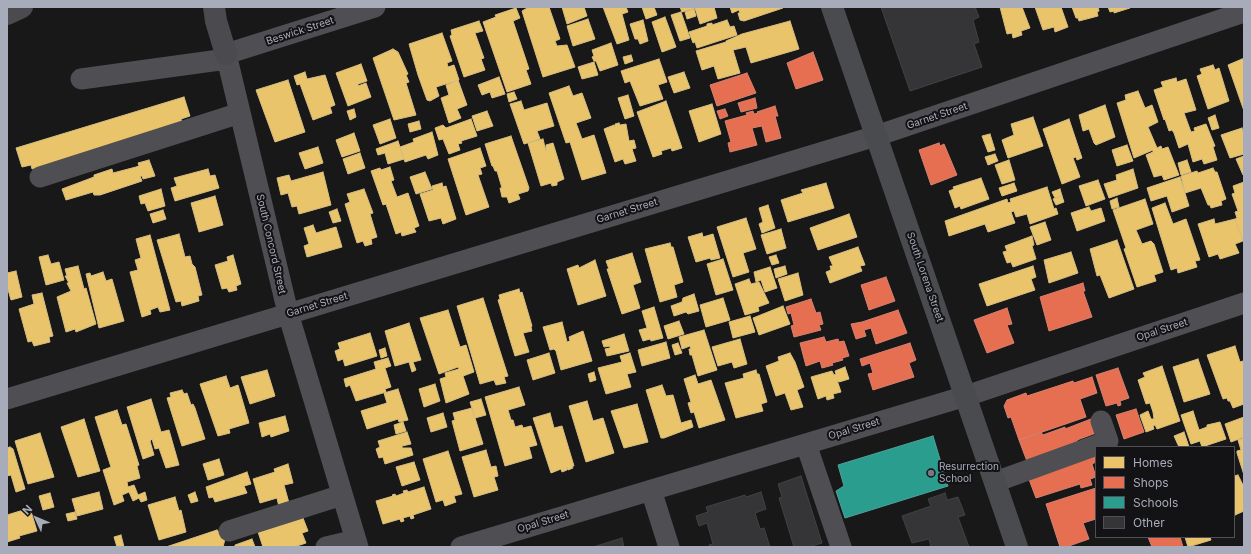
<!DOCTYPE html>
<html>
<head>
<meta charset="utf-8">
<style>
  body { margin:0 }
  #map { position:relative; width:1251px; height:554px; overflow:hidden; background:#181819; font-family:Inter,sans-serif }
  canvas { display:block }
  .frame { position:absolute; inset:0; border:8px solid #a8acba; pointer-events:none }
  .legend { position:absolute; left:1095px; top:446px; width:140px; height:92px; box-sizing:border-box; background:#131215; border:1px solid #4f5057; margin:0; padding:5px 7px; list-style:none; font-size:12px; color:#a8acba }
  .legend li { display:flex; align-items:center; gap:8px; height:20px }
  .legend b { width:20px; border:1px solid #4f5057 }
  .north { position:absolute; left:16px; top:498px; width:40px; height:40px; -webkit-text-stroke:3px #131215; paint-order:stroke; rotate:314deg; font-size:11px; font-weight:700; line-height:16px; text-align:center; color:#a8acba }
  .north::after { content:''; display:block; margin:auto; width:14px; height:18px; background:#a8acba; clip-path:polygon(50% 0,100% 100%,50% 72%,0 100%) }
</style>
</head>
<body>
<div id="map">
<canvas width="1251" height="554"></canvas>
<div class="frame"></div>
<ul class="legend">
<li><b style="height:11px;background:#e9c46a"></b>Homes</li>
<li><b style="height:11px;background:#e76f51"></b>Shops</li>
<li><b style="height:11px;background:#2a9d8f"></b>Schools</li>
<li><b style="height:11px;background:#353537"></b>Other</li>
</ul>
<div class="north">N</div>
</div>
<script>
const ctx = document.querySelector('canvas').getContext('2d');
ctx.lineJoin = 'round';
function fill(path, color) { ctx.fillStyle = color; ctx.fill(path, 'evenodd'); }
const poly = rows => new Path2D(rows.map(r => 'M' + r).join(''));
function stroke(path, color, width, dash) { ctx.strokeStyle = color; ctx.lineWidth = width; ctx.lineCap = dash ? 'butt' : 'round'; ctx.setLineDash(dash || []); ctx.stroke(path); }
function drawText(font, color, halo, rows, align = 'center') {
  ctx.font = font + ' Inter,sans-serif'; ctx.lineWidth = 4; ctx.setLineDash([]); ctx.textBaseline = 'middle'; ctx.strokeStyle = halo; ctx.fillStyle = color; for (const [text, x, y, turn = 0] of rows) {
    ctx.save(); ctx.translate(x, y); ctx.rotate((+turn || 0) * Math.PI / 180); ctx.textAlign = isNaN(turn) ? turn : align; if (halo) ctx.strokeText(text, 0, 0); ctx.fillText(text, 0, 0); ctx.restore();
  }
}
const homes = poly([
  [529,7,549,7,560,39,555,41,557,46,567,45,575,67,543,77,522,11,529,7],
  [562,7,584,7,587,16,567,24,562,7],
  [603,7,626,7,628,12,622,14,629,40,617,44,603,7],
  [642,7,654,7,657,15,646,19,642,7],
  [680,7,699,7,682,12,680,7],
  [699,7,714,7,717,18,700,24,695,8,699,7],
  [730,7,782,7,783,8,744,21,740,20,738,13,740,13,739,10,732,13,730,7],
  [1000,7,1022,7,1030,28,1021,31,1022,35,1013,38,1012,33,1007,34,1000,7],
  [1035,7,1061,7,1068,27,1055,32,1054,27,1043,30,1035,7],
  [1072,7,1098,7,1099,11,1097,12,1098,16,1079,21,1078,18,1076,18,1072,7],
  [1108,7,1130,7,1130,8,1114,13,1114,11,1110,12,1108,7],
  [516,8,520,18,513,21,529,69,526,70,531,84,507,92,483,22,496,17,495,15,516,8],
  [694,9,696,16,687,19,685,12,694,9],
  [681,12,690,38,680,41,671,15,681,12],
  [665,17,676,47,662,52,652,22,665,17],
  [588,19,595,39,573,46,567,26,588,19],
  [643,20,648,41,640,44,638,39,635,39,630,24,643,20],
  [727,20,730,27,734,26,737,35,697,48,695,42,693,43,689,32,707,26,707,24,712,23,712,25,727,20],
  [479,21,483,31,475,33,484,58,481,59,485,70,464,77,450,36,452,35,451,30,479,21],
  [790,21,799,49,751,63,746,47,733,50,740,73,718,79,714,66,702,70,696,51,726,42,726,41,742,34,790,21],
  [442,33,452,61,447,63,448,67,454,65,459,80,436,87,439,96,430,101,427,100,418,75,409,44,442,33],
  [611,43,618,65,600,71,596,61,594,61,592,57,594,56,592,50,611,43],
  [393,49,398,52,408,74,406,75,409,82,406,83,416,115,394,120,373,58,393,49],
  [631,55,633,61,625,64,623,57,631,55],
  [659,59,667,82,658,85,663,99,640,106,630,81,625,83,621,71,659,59],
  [1242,59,1244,59,1244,111,1228,65,1242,59],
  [594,62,598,75,582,79,578,67,594,62],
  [361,64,367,81,358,84,358,86,366,83,371,97,348,106,336,73,361,64],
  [1213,65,1215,70,1219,68,1229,101,1208,109,1197,76,1202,74,1200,69,1213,65],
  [305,72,307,79,325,75,335,105,330,107,332,113,313,120,300,84,297,85,294,76,305,72],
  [684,72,690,88,674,93,668,77,684,72],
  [499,77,505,94,492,98,490,92,482,95,478,85,499,77],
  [1176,78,1177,82,1186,79,1196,110,1184,113,1191,132,1195,131,1194,128,1206,124,1215,146,1213,147,1217,160,1204,164,1202,159,1193,162,1188,144,1179,148,1174,133,1172,130,1169,131,1165,119,1164,120,1154,90,1163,87,1161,82,1176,78],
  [288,80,305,132,275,142,256,90,288,80],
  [458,80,467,105,457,109,461,118,449,123,441,98,449,95,446,85,458,80],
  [569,86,573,96,582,93,591,118,576,123,582,139,594,135,606,173,582,180,570,142,566,143,549,93,569,86],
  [1138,91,1145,108,1152,105,1158,122,1148,127,1157,148,1161,146,1162,149,1168,147,1179,175,1164,180,1162,175,1154,177,1146,155,1153,152,1153,150,1134,158,1117,103,1126,100,1125,95,1138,91],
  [514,92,517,99,509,102,507,94,514,92],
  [628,95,634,116,625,119,618,98,628,95],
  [184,97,190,116,181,119,183,126,32,169,31,165,22,167,16,148,184,97],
  [521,101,524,110,547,103,554,126,537,131,540,139,524,144,510,104,521,101],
  [666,101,682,148,672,151,671,148,661,151,662,154,653,157,637,112,666,101],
  [712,104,721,134,699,142,689,111,712,104],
  [1105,105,1115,137,1096,145,1094,143,1089,129,1083,131,1079,115,1105,105],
  [354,109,356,117,350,120,347,111,354,109],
  [487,111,493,126,477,131,472,116,487,111],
  [1215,115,1219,128,1212,130,1208,118,1215,115],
  [1033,117,1043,146,1008,158,1002,140,1014,135,1011,124,1033,117],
  [390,119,396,138,380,144,373,125,390,119],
  [471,119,477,136,461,141,462,143,458,144,460,150,449,154,443,139,439,140,435,128,443,125,446,128,471,119],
  [1069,119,1082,158,1077,160,1076,157,1073,158,1080,177,1062,184,1043,129,1069,119],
  [419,121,421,129,410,132,408,124,419,121],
  [619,123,620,125,626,124,629,141,634,140,636,148,632,149,636,161,625,164,623,159,615,162,604,129,614,125,615,127,615,124,619,123],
  [1242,128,1244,135,1244,154,1230,158,1221,135,1242,128],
  [432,132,438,155,428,159,426,155,405,162,400,147,414,142,413,139,432,132],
  [354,133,360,151,342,157,336,140,354,133],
  [990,134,995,150,988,152,982,136,990,134],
  [511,136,529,188,528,191,518,194,520,199,509,203,507,197,502,197,500,188,502,188,497,171,495,171,493,166,492,166,485,144,511,136],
  [543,139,546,151,546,145,553,143,564,179,557,182,557,185,552,186,551,183,541,186,528,143,543,139],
  [398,141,404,159,388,164,385,153,378,155,376,149,398,141],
  [1127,145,1133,161,1117,166,1112,150,1127,145],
  [318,147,323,163,305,169,299,153,318,147],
  [480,148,486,166,480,168,482,174,478,175,489,207,466,215,448,159,480,148],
  [360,153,365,168,348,174,343,159,360,153],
  [995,154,998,161,988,165,985,157,995,154],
  [1244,156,1244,175,1243,175,1236,159,1244,156],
  [149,160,155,176,143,179,142,176,140,176,142,181,100,195,94,195,93,192,66,200,62,189,94,177,94,175,112,169,113,173,136,167,139,166,138,163,149,160],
  [1009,160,1015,180,1002,184,995,165,1009,160],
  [1187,160,1191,172,1181,175,1178,163,1187,160],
  [390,167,394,180,391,181,397,197,408,193,419,226,414,228,416,232,402,236,401,232,396,234,386,204,383,205,371,171,380,168,381,170,390,167],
  [1213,168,1215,172,1217,172,1226,199,1221,201,1222,205,1211,208,1210,205,1208,205,1201,188,1185,193,1181,176,1197,171,1198,173,1213,168],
  [208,169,210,176,215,175,219,188,175,201,171,188,177,186,174,178,208,169],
  [1133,169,1138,188,1109,198,1104,184,1117,180,1116,175,1133,169],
  [323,172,331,205,299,214,297,206,292,207,288,193,281,195,277,178,289,175,291,181,323,172],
  [425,172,432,189,416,194,410,177,425,172],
  [1180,177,1189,206,1172,212,1167,196,1151,201,1147,188,1180,177],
  [981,178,989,199,961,209,960,206,955,208,949,191,954,189,953,187,981,178],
  [1098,180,1105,199,1086,206,1079,186,1098,180],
  [1244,182,1244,240,1243,241,1235,219,1237,218,1235,212,1238,211,1232,194,1235,193,1233,186,1244,182],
  [442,183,443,187,446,186,456,219,443,224,441,218,429,221,420,194,433,190,432,186,442,183],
  [826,183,834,208,788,222,781,200,803,193,801,190,826,183],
  [1014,183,1017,191,1002,196,999,188,1014,183],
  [1047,187,1054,209,1056,208,1058,214,1030,224,1027,214,1016,217,1014,211,1011,212,1015,223,988,232,985,224,949,236,945,221,1007,199,1008,203,1011,202,1010,199,1047,187],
  [161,189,165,206,148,211,145,203,141,204,139,196,161,189],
  [364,189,373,213,370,214,377,237,371,239,372,244,365,246,363,241,357,243,345,204,350,202,347,194,364,189],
  [1060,189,1062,196,1055,198,1052,192,1060,189],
  [215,196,223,225,199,232,191,203,215,196],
  [1062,196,1064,202,1056,205,1053,199,1062,196],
  [1117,198,1119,207,1112,209,1110,201,1117,198],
  [1145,199,1153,224,1136,230,1142,244,1151,241,1154,244,1163,272,1154,275,1156,281,1137,287,1124,249,1126,248,1113,210,1145,199],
  [1165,203,1173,224,1186,219,1200,260,1195,261,1197,267,1178,273,1177,268,1171,270,1152,208,1165,203],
  [768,205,775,228,762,233,759,224,763,222,759,208,768,205],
  [1089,207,1091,211,1101,208,1105,221,1077,231,1071,213,1089,207],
  [337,209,341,221,333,223,329,212,337,209],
  [163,210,166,219,153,223,150,214,163,210],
  [849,214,857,237,818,250,810,228,849,214],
  [746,218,756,249,743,253,749,272,733,277,717,227,746,218],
  [1214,219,1215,224,1235,219,1243,241,1235,244,1239,253,1220,259,1218,254,1209,257,1198,224,1214,219],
  [1045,222,1051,240,1037,245,1030,227,1045,222],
  [313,225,316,233,336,227,342,247,307,257,304,246,309,244,304,228,313,225],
  [781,229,786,248,767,254,761,235,781,229],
  [702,233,703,237,713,234,720,258,711,260,710,258,696,262,688,237,702,233],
  [179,234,185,257,190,256,192,264,195,267,202,295,198,296,199,301,182,306,181,301,176,302,157,240,179,234],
  [150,235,170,310,160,312,158,307,150,310,151,314,142,317,130,272,138,270,135,260,141,258,136,239,150,235],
  [1032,236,1034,245,1032,246,1036,259,1013,267,1011,262,1007,263,1003,252,1007,251,1005,246,1032,236],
  [1117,240,1134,289,1109,298,1100,275,1097,276,1090,249,1117,240],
  [670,243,671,247,673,247,683,282,674,285,677,297,660,302,645,249,670,243],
  [858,247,865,265,860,266,862,271,830,283,826,272,831,270,830,266,833,266,829,257,858,247],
  [1071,252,1078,273,1049,283,1044,260,1071,252],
  [632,253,641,282,633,285,640,308,622,314,607,269,609,269,606,261,632,253],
  [48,255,51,264,59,262,64,280,46,285,39,257,48,255],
  [233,255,241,284,236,286,237,290,229,292,227,288,222,289,215,265,228,261,227,257,233,255],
  [776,255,779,263,772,265,769,257,776,255],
  [723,259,733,290,716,295,707,264,723,259],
  [595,260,606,296,578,305,567,269,578,265,579,268,595,260],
  [78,266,84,289,86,288,96,324,76,332,75,329,66,332,57,297,71,291,67,283,69,283,65,276,67,276,65,269,78,266],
  [785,266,787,274,776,278,774,269,785,266],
  [1033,266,1036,277,1031,279,1035,290,987,306,979,284,1033,266],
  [770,267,777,288,765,292,761,280,756,282,754,272,770,267],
  [16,271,22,297,11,300,7,286,7,273,16,271],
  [103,272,106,281,112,279,124,321,99,328,86,274,90,273,91,276,103,272],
  [798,273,803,295,785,301,778,279,798,273],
  [749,279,751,284,759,282,769,303,758,307,759,311,745,315,735,284,749,279],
  [519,289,520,293,522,292,532,326,531,327,532,331,523,333,529,352,515,356,498,300,500,299,499,295,519,289],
  [42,293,53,336,49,337,50,342,34,346,32,341,28,342,19,309,34,304,32,295,42,293],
  [694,294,699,311,688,314,686,312,674,316,671,306,682,302,683,298,694,294],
  [483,298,508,376,504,377,506,383,496,385,494,380,480,384,457,306,483,298],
  [723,298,730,320,706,327,700,305,723,298],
  [783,306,790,324,759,335,753,318,783,306],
  [654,307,663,338,651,341,650,339,643,341,639,330,647,328,642,311,654,307],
  [448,310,460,347,466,345,474,372,463,376,469,394,446,403,440,379,446,377,445,373,459,369,458,367,439,374,420,318,448,310],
  [750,316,755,332,733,338,729,322,750,316],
  [679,321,684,334,668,339,664,326,679,321],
  [562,322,567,342,570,341,569,337,583,331,592,361,561,370,556,351,554,349,550,350,543,327,562,322],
  [409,323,421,360,413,362,416,370,412,372,409,362,395,366,385,331,409,323],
  [704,330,717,370,698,376,692,355,690,355,689,349,691,349,690,346,682,349,679,337,704,330],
  [370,333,377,356,345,366,343,359,338,361,335,351,340,349,338,343,370,333],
  [624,334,629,351,607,356,605,349,610,348,610,346,604,347,602,341,624,334],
  [740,339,747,364,734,368,732,362,718,366,712,347,740,339],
  [666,342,670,358,642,366,638,350,666,342],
  [678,343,682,353,675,355,672,345,678,343],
  [1235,346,1240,362,1243,361,1244,364,1244,404,1233,408,1230,401,1228,401,1227,398,1223,399,1207,355,1235,346],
  [385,348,387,356,381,358,379,350,385,348],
  [549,353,555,373,533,380,527,360,549,353],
  [630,353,636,372,627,374,631,387,606,394,598,368,622,362,620,356,630,353],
  [790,353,795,362,804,387,797,390,803,407,791,410,785,393,776,396,766,366,779,361,778,357,790,353],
  [388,358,391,366,385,368,391,387,385,389,386,392,356,401,350,385,346,387,344,379,376,369,374,362,388,358],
  [1198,359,1210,394,1184,402,1173,367,1198,359],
  [1162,366,1180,421,1157,429,1155,425,1153,426,1154,429,1146,432,1140,415,1148,411,1151,419,1154,419,1153,412,1150,403,1146,404,1138,380,1145,377,1143,373,1162,366],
  [845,367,849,379,839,382,837,380,841,392,833,394,834,398,827,400,826,396,818,399,811,377,832,371,834,375,836,374,835,371,845,367],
  [267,370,275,396,250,404,241,377,267,370],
  [756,370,757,374,759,374,767,402,761,404,763,411,736,418,725,383,744,378,743,374,756,370],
  [594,372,596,380,590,382,588,374,594,372],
  [695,375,698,384,711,380,725,420,699,428,694,412,691,413,688,403,691,402,684,379,695,375],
  [226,376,230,388,238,385,249,423,229,429,230,433,218,436,200,384,226,376],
  [435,384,440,401,424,407,419,389,435,384],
  [662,385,666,396,673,395,681,423,691,420,693,427,664,438,661,438,646,390,662,385],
  [519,387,525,405,508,410,511,420,513,420,515,427,522,425,523,428,531,426,537,445,529,447,532,458,505,466,485,397,519,387],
  [398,389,408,420,399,422,398,419,367,429,361,411,387,403,384,393,398,389],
  [182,390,184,394,187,393,191,405,193,404,195,408,205,439,182,446,167,398,171,397,170,393,182,390],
  [151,399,161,432,169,430,179,465,166,468,159,448,155,449,152,439,150,441,154,455,143,459,127,407,151,399],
  [481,399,486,415,475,418,470,402,481,399],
  [587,401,593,421,603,418,614,453,586,462,569,406,587,401],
  [637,404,648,442,624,448,611,411,637,404],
  [472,408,483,444,460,451,452,421,455,420,453,413,472,408],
  [117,410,122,425,126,424,139,465,137,466,140,478,127,482,128,487,134,485,138,495,145,492,147,500,141,502,139,498,133,501,129,492,122,495,124,501,114,505,103,470,111,467,95,417,117,410],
  [1193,411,1199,430,1207,427,1207,425,1220,422,1226,439,1202,447,1200,441,1191,444,1181,415,1193,411],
  [443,413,447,427,431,432,427,418,443,413],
  [550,413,554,428,562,426,574,466,572,466,573,468,568,470,567,467,567,470,562,472,561,469,551,473,533,418,550,413],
  [285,416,289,431,271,437,270,434,262,437,259,423,285,416],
  [1244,417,1244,437,1231,442,1225,424,1244,417],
  [84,419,100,471,78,477,61,427,84,419],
  [403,422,406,431,396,434,394,425,403,422],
  [407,432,411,444,402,446,402,448,411,448,413,455,385,464,383,457,379,458,376,449,380,447,378,441,407,432],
  [1184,432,1189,447,1179,447,1174,436,1184,432],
  [40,433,54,477,28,484,15,441,40,433],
  [1244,438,1244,475,1237,453,1237,451,1241,450,1238,440,1244,438],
  [10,447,13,449,25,489,16,492,11,475,7,476,7,448,10,447],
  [486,450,491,467,496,466,498,476,494,477,498,490,474,497,462,457,486,450],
  [448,451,462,494,454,496,456,502,445,506,443,500,436,502,423,459,448,451],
  [219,459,224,475,208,480,203,464,219,459],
  [414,462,420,480,402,486,396,467,414,462],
  [288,464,293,483,284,485,289,503,279,507,277,498,260,503,253,479,275,472,274,469,288,464],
  [247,472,251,484,244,486,247,493,215,502,213,497,209,498,206,487,247,472],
  [1238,475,1244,487,1244,511,1235,515,1234,517,1234,476,1238,475],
  [424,487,431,509,413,515,414,518,411,519,410,516,403,518,404,521,401,522,400,519,383,524,376,501,393,496,392,495,395,494,396,496,404,493,403,491,407,490,408,492,424,487],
  [99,492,103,509,77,516,72,499,99,492],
  [195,492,198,501,191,503,188,495,195,492],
  [50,493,54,507,43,510,39,496,50,493],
  [175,497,179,511,181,510,186,532,159,540,148,505,175,497],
  [30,508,37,531,19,536,20,538,7,542,7,515,30,508],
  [75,512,77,519,68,521,66,514,75,512],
  [303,518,308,531,302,533,306,543,294,547,263,547,258,532,303,518],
  [217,530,225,539,223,547,166,547,217,530],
  [121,535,124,547,117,547,114,537,121,535],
  [1185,537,1210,537,1211,540,1188,547,1185,537],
  [252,539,255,547,235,547,235,545,252,539]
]);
fill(homes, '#e9c46a');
stroke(homes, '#d6bd82', 1);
const shops = poly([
  [813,52,823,80,796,89,787,63,813,52],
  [747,73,756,93,717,106,710,85,747,73],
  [755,98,757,108,741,112,738,103,755,98],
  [775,106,778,116,775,116,781,138,766,142,762,126,752,128,757,145,730,152,728,143,731,142,725,121,747,115,746,113,753,111,754,114,758,113,757,112,775,106],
  [725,109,728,116,720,119,717,111,725,109],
  [939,143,940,146,944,144,957,175,931,185,919,150,939,143],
  [886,277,895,301,869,310,861,285,886,277],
  [1083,283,1085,291,1083,291,1092,317,1049,331,1040,297,1083,283],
  [811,299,816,313,820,312,823,324,819,325,821,330,794,337,791,326,794,325,791,313,788,314,786,307,811,299],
  [1007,308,1012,324,1007,325,1014,343,987,353,974,320,1007,308],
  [898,310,907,333,876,344,871,328,864,330,866,336,856,339,851,324,862,322,898,310],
  [824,337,826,342,838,339,839,342,844,341,849,356,842,358,843,360,832,363,833,365,822,368,820,361,806,366,800,343,824,337],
  [910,343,916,360,909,363,914,377,873,390,868,374,873,373,870,363,862,366,860,359,910,343],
  [1118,368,1129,398,1120,401,1121,405,1118,406,1117,403,1106,406,1096,375,1118,368],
  [1092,377,1097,393,1080,399,1086,417,1019,440,1011,417,1008,418,1004,406,1007,400,1026,393,1027,396,1073,381,1074,383,1092,377],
  [1136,409,1144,432,1124,439,1116,415,1136,409],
  [1091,419,1096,433,1077,440,1078,445,1028,464,1019,440,1041,432,1043,435,1065,427,1065,429,1091,419],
  [1096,456,1096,462,1092,464,1096,477,1090,479,1092,485,1081,488,1080,484,1036,498,1027,474,1096,456],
  [1096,488,1096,519,1083,523,1089,539,1066,547,1060,547,1046,504,1096,488],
  [1148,537,1180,537,1183,547,1152,547,1148,537]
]);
fill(shops, '#e76f51');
stroke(shops, '#d48170', 1);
const schools = poly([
  [933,436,948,486,845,518,836,491,844,486,838,465,933,436]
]);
fill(schools, '#2a9d8f');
stroke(schools, '#50a29c', 1);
const building = poly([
  [881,7,975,7,979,17,973,20,979,42,974,44,982,67,910,91,881,7],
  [801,476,822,543,808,547,794,547,779,498,782,497,778,484,801,476],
  [761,492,766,509,755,513,760,529,764,528,770,547,709,547,709,545,713,544,707,523,699,526,696,516,708,512,706,507,745,495,746,497,761,492],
  [945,493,947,500,958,497,965,515,958,517,969,547,931,547,929,539,912,543,902,516,931,506,928,499,945,493],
  [622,538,624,547,593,547,622,538]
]);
fill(building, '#353537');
stroke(building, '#414245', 1);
stroke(poly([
  [81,79,227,59],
  [40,177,240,113],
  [7,399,876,136,1244,12],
  [806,444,841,547],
  [995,482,1108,441,1101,421],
  [651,490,669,547],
  [229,531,342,495],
  [326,547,356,540],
  [358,547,288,313,226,54,375,7],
  [461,547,966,396,1244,303]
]), '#4e4e53', 21);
stroke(poly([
  [832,7,1017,547]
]), '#4a4b4f', 22);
stroke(poly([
  [214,7,216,21,226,54],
  [7,14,22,7]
]), '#4b4b4f', 22);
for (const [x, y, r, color] of [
  [931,473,4,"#767882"]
]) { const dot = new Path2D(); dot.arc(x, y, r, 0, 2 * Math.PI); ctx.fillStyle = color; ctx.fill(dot); stroke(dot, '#131215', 1.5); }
drawText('10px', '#a8acba', '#131215', [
  ["Beswick Street",300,31,-18],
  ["Garnet Street",937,116,-19],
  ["Garnet Street",627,211,-17],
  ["South Concord Street",271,244,77],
  ["South Lorena Street",925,277,71],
  ["Garnet Street",317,305,-17],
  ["Opal Street",1162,330,-18],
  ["Opal Street",854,429,-17],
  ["Opal Street",543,522,-17]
]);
drawText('10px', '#a8acba', '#131215', [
  ["Resurrection",939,467],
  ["School",939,479]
], 'left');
</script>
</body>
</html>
